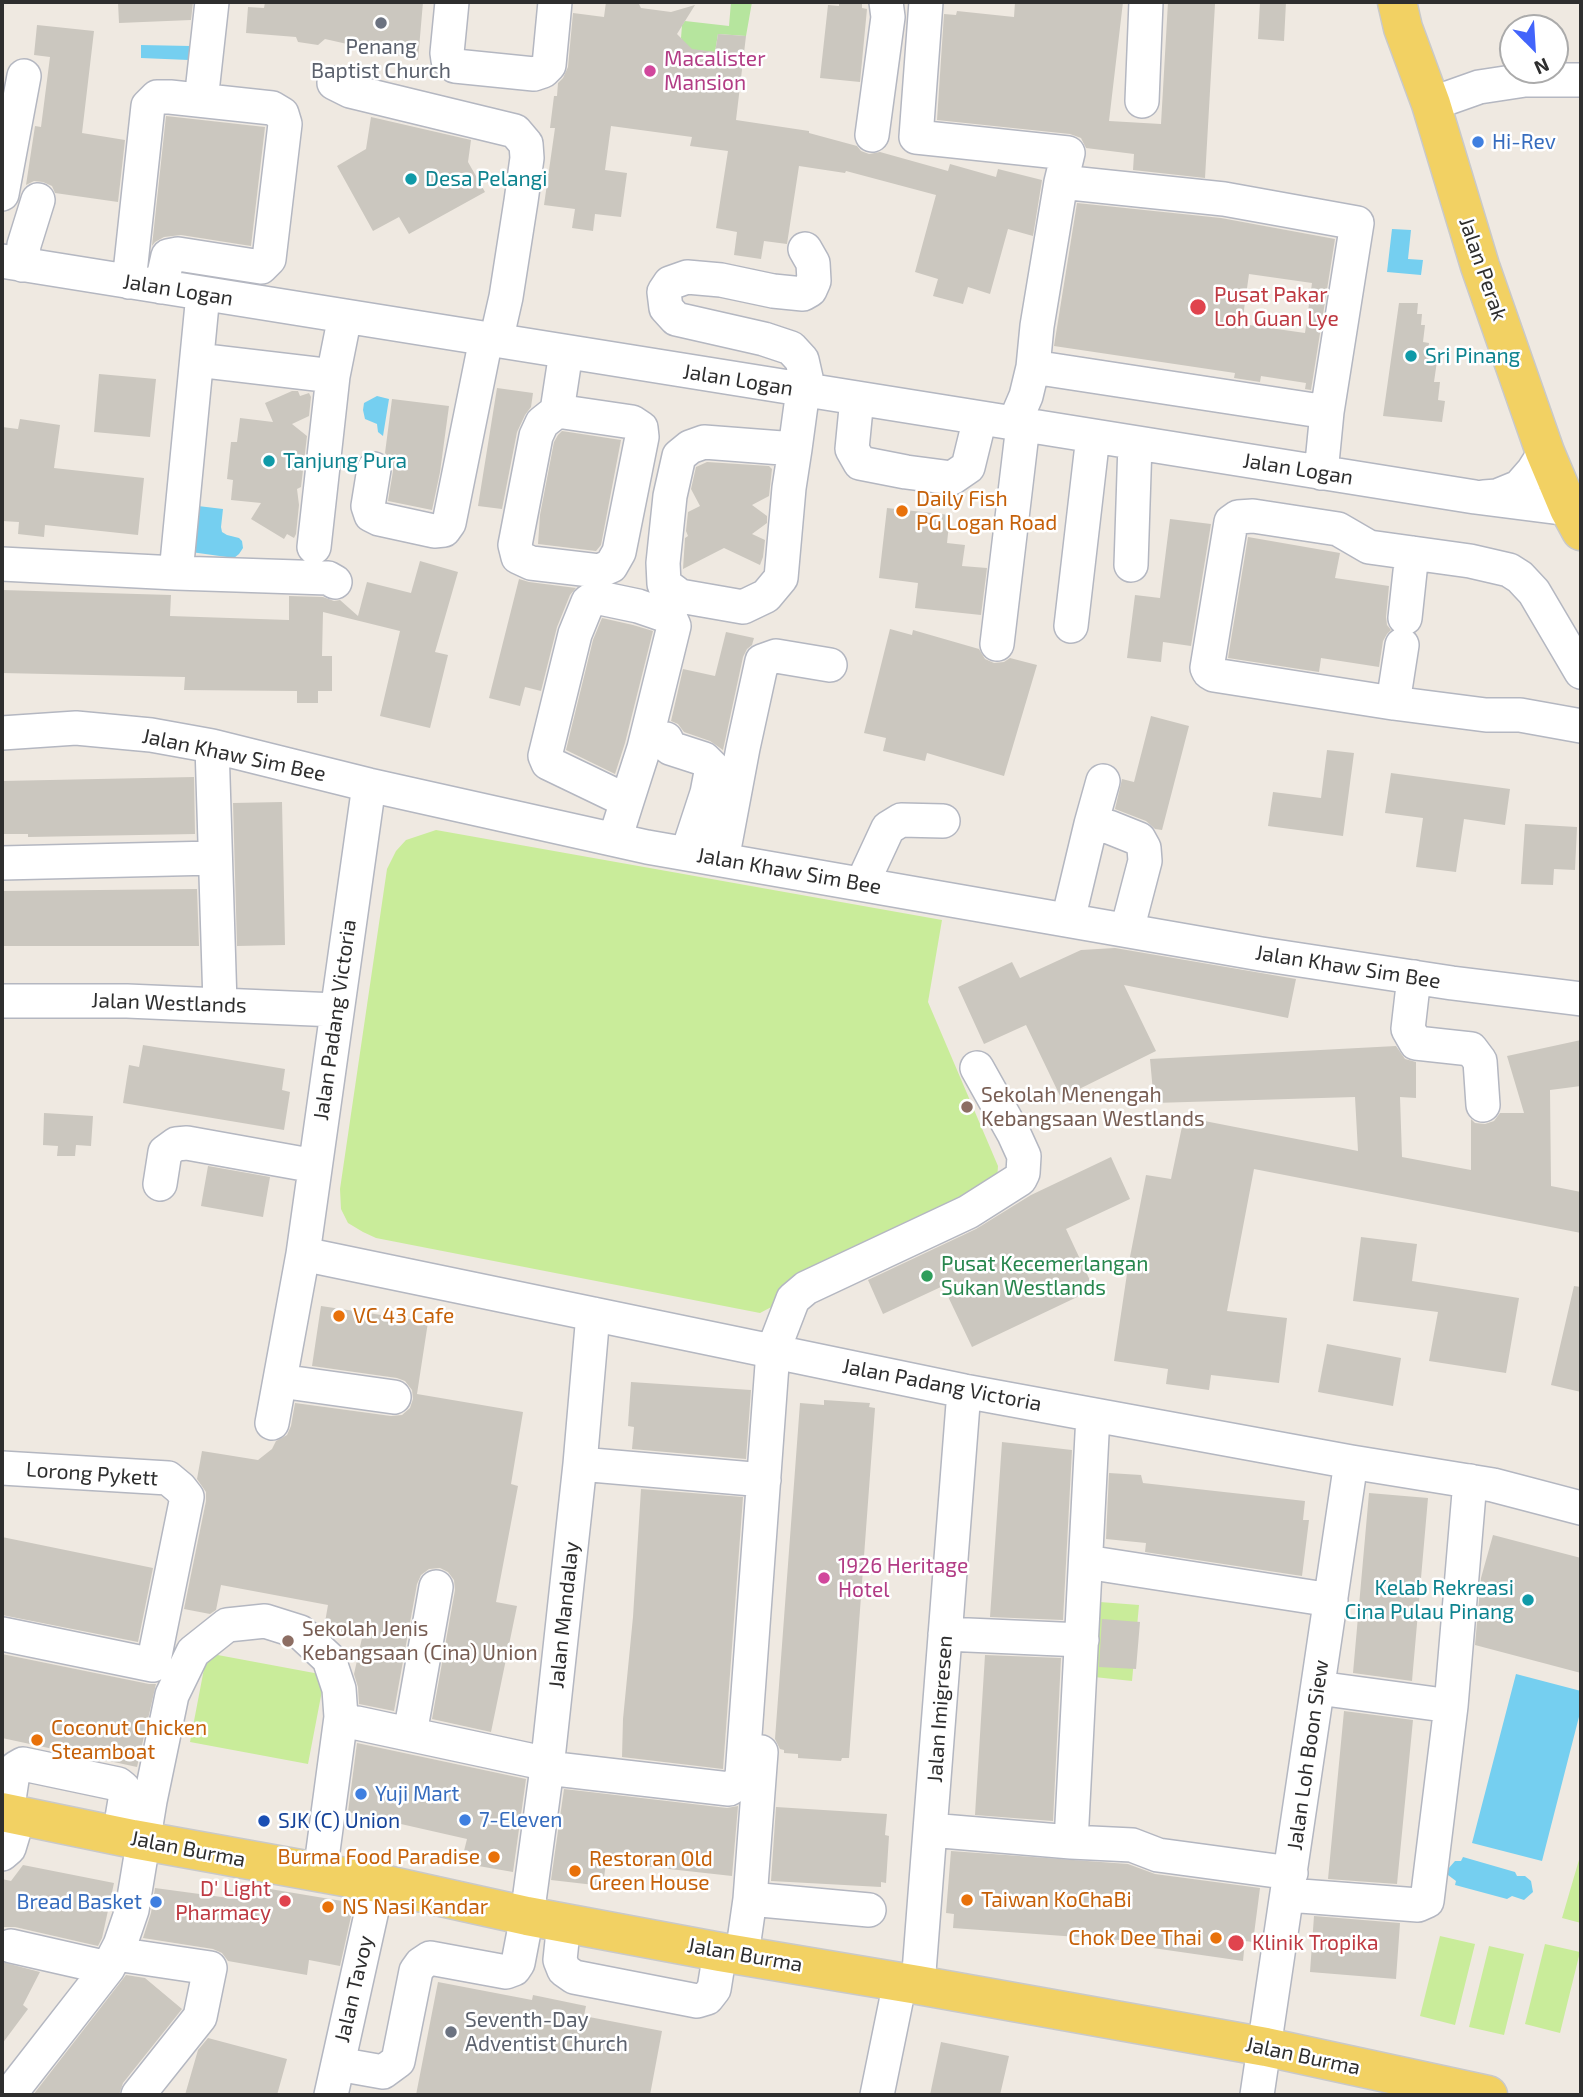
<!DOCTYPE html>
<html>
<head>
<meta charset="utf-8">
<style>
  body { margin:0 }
  #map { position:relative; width:1583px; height:2097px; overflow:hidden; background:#efe9e1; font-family:"Exo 2",sans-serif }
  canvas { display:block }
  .frame { position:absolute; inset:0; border:4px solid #2e2e2e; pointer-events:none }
  .north { position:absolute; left:1499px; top:14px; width:70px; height:70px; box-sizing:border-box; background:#fff; border:2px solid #ababab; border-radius:50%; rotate:156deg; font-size:19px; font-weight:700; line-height:28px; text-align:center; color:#2e2e2e }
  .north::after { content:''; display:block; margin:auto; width:24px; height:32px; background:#4264fb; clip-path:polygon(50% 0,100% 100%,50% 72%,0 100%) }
</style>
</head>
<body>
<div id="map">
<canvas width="1583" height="2097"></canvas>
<div class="frame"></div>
<div class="north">N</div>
</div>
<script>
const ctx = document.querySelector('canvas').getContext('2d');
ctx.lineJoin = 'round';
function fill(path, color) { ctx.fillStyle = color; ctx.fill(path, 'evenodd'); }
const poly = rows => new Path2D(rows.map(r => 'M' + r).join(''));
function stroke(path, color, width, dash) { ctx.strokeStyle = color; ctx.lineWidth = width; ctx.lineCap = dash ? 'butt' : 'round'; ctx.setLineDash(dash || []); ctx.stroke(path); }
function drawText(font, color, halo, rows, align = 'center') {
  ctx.font = font + ' "Exo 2",sans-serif'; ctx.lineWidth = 5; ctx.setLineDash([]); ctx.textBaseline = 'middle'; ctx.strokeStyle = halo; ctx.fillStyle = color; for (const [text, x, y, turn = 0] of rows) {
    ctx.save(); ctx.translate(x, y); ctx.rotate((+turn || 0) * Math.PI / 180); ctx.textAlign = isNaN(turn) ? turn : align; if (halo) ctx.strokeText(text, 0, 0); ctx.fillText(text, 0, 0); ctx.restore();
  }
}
fill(poly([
  [731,2,752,2,746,36,718,34,715,52,685,49,681,38,682,25,685,21,729,26]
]), '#b6e59e');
fill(poly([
  [436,830,942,920,928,1002,998,1166,997,1180,977,1199,760,1313,376,1238,363,1232,348,1223,341,1209,340,1189,387,869,396,851,406,840],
  [1100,1602,1139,1605,1132,1681,1094,1677],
  [207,1653,325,1675,308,1764,190,1742],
  [1581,1853,1581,1923,1562,1918],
  [1440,1936,1475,1944,1455,2025,1420,2016],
  [1545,1944,1580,1952,1560,2033,1525,2024],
  [1489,1946,1524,1954,1504,2035,1469,2027]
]), '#c9ec9a');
fill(poly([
  [141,45,190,46,189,60,141,58],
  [1392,229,1411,230,1408,259,1423,260,1421,275,1387,272],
  [377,396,389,399,383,436,378,432,377,424,365,419,363,410,364,403],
  [198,506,223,509,221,527,222,532,227,535,239,538,242,541,243,548,239,554,234,558,191,552],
  [1516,1674,1581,1691,1581,1709,1542,1861,1472,1843],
  [1463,1857,1515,1872,1517,1876,1525,1876,1531,1881,1533,1892,1524,1900,1512,1896,1507,1899,1455,1885,1456,1881,1448,1875,1448,1869,1455,1861,1461,1861]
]), '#75cff0');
fill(poly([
  [118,2,193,2,191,20,119,23],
  [265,2,423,2,418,60,325,39,318,45,298,42,296,37,246,33,248,7,264,8],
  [606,2,638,2,641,8,671,12,695,5,677,34,692,49,715,52,718,34,746,36,736,120,809,131,809,133,857,146,861,151,869,154,880,152,948,171,950,164,996,177,998,169,1042,180,1033,236,1008,229,990,294,968,287,963,304,933,296,938,279,915,272,936,195,846,171,845,173,799,166,787,244,764,241,761,259,734,255,737,232,716,228,728,151,690,146,692,137,611,126,605,170,627,173,621,217,595,214,593,231,572,228,575,209,544,205,555,128,550,128,554,96,557,96,558,83,563,78,568,67,573,13,604,17],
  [839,2,862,2,862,8,867,9,860,82,820,78,828,5,839,6],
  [1015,2,1123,2,1109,121,1161,124,1168,2,1215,4,1205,178,1133,170,1134,154,1086,148,1081,138,1070,134,937,120,944,14,956,15,957,11,1014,17],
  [1260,2,1286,2,1284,41,1258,39],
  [37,25,94,31,82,133,125,140,118,202,55,193,52,186,43,182,34,181,26,185,35,126,41,127,50,57,34,55],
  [166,116,265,127,251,246,181,235,164,237,155,242,152,246],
  [371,117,471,140,468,162,485,192,409,234,399,217,373,231,337,166,366,149],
  [1077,203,1221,218,1335,239,1311,390,1305,389,1306,383,1261,376,1260,382,1234,378,1235,373,1054,346],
  [1249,274,1312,283,1305,333,1242,324],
  [1399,303,1418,303,1417,314,1422,314,1421,325,1425,325,1423,342,1429,343,1428,351,1431,353,1430,359,1437,361,1434,382,1440,382,1438,400,1445,401,1442,422,1383,416],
  [99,374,156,379,150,437,94,432],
  [497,388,533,393,531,407,525,415,517,432,502,509,478,506],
  [292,391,298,391,300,396,309,393,311,397,309,416,292,424,307,436,301,487,297,489,299,505,296,534,294,538,287,534,284,539,251,519,261,503,231,500,233,480,227,479,231,442,237,442,240,418,273,422,265,403],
  [392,399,449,406,440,472,432,510,388,501,393,471,392,462,385,453],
  [20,419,60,425,54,468,144,478,138,535,45,525,44,537,18,534,19,522,2,521,2,427,18,429],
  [562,431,621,440,601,545,596,551,538,544,540,515,554,442,558,435],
  [707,462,769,466,772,469,769,496,752,505,767,516,767,523,752,534,765,540,763,557,760,565,724,548,683,569,685,538,688,536,686,531,688,512,700,506,691,489,696,467],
  [887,508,950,515,947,543,965,545,962,566,987,568,981,615,915,608,918,583,879,578],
  [1170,519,1211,524,1191,646,1163,642,1161,662,1127,658,1135,595,1160,598],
  [1248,537,1340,553,1335,578,1389,586,1386,617,1387,625,1391,630,1387,634,1383,641,1379,667,1321,658,1319,672,1228,658],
  [420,561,458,572,435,652,448,655,430,728,380,716,400,631,323,612,322,656,332,656,332,691,318,691,318,703,297,703,297,691,184,690,185,677,2,673,2,590,171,595,170,616,289,620,289,596,323,597,334,601,340,600,358,616,367,582,411,593],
  [519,579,529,582,576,588,570,595,557,627,541,691,525,687,520,706,489,698],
  [602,618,633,625,653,631,625,743,615,774,566,750,593,640],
  [890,629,912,635,913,630,979,649,985,659,994,663,1004,662,1010,658,1037,665,1004,776,927,753,925,761,883,751,886,738,864,733],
  [726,632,754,638,752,645,747,649,743,657,723,750,710,741,684,732,678,724,671,721,683,669,715,676],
  [1151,716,1189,726,1162,830,1155,829,1146,821,1115,809,1122,779,1134,782],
  [1327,750,1354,753,1343,836,1268,826,1273,792,1321,798],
  [1391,773,1510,789,1505,825,1464,819,1456,872,1416,867,1423,818,1385,813],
  [194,777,195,834,28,837,28,834,2,834,2,781],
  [282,802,285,945,237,946,233,803],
  [1525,824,1577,827,1575,870,1554,869,1553,885,1521,884],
  [197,889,199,946,2,946,2,891],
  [1115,948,1296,979,1288,1018,1124,985,1156,1051,1061,1098,1026,1025,984,1044,958,987,1012,962,1020,978,1081,950],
  [1581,1040,1581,1086,1550,1090,1551,1186,1581,1192,1581,1233,1254,1169,1227,1311,1287,1318,1279,1383,1211,1375,1209,1390,1166,1384,1168,1369,1114,1361,1128,1267,1146,1175,1171,1179,1184,1117,1358,1151,1355,1097,1154,1103,1150,1059,1396,1046,1405,1059,1416,1062,1416,1098,1400,1097,1402,1157,1471,1170,1471,1119,1475,1123,1485,1124,1494,1121,1500,1113,1524,1113,1507,1056],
  [143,1045,285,1069,282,1090,290,1092,284,1130,123,1103,129,1065,139,1067],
  [44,1113,93,1116,91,1146,76,1145,75,1156,57,1156,58,1146,43,1145],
  [1111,1157,1130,1199,1066,1229,1094,1289,972,1347,943,1286,883,1314,868,1280,976,1229,1031,1195],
  [208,1166,270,1177,263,1217,201,1206],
  [1361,1237,1417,1244,1412,1281,1519,1298,1506,1373,1429,1361,1438,1312,1353,1301],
  [1574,1286,1581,1287,1581,1392,1551,1385],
  [321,1306,428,1322,417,1394,523,1412,511,1484,518,1486,496,1602,517,1606,491,1732,432,1719,455,1590,454,1580,448,1572,440,1568,429,1569,421,1575,417,1584,394,1711,359,1704,358,1687,354,1674,362,1638,329,1632,324,1628,328,1605,221,1585,216,1610,210,1614,184,1609,206,1501,206,1492,197,1479,202,1451,258,1460,272,1449,276,1441,287,1435,291,1426,295,1403,391,1416,402,1415,410,1408,413,1399,412,1390,405,1381,397,1378,312,1366],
  [1327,1344,1401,1358,1393,1406,1318,1392],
  [631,1382,751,1390,746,1459,632,1449,634,1427,628,1426],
  [824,1400,870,1403,869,1407,875,1408,849,1758,842,1758,841,1761,798,1758,798,1754,784,1753,784,1750,780,1749,775,1739,800,1403,824,1405],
  [1002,1442,1072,1450,1063,1620,990,1617],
  [1109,1473,1141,1475,1143,1483,1305,1501,1303,1520,1309,1520,1302,1576,1145,1552,1146,1543,1106,1539],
  [641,1489,743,1497,723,1769,622,1757,623,1719,633,1617],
  [1369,1493,1428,1498,1412,1681,1353,1673],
  [1493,1535,1581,1558,1581,1673,1475,1645,1481,1578],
  [2,1537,153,1568,138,1642,2,1615],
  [1102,1619,1140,1622,1136,1669,1099,1667],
  [2,1654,149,1684,156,1684,137,1767,2,1738],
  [985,1655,1061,1658,1053,1821,975,1815],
  [1344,1711,1413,1720,1397,1884,1328,1879],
  [357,1743,526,1779,513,1872,461,1863,467,1839,348,1812],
  [564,1789,727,1808,738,1806,732,1876,606,1862,603,1886,551,1880],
  [776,1807,887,1814,885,1835,889,1836,886,1883,881,1882,881,1887,771,1881],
  [951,1851,1128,1864,1155,1874,1260,1888,1253,1942,1245,1941,1243,1961,1132,1945,1133,1941,953,1928,954,1914,946,1913],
  [23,1865,114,1883,102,1938,98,1946,15,1927,2,1927,2,1879,11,1881],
  [246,1885,354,1903,340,1966,309,1960,307,1975,228,1961,222,1953,213,1949,143,1938,151,1913,155,1888,244,1900],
  [1314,1916,1400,1923,1396,1979,1310,1972],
  [2,1962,40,1972,23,2005,28,2009,2,2044],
  [126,1975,145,1978,182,2009,123,2083,119,2095,33,2095],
  [438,1982,532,2000,533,1995,586,2006,584,2016,662,2031,650,2095,416,2095],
  [208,2038,287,2059,277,2095,185,2095,198,2050],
  [941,2042,1009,2056,1000,2095,930,2095]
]), '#cbc7bf');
const minor = poly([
  [452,2,447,53,448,60,455,66,534,74,543,71,549,65,555,2],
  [926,2,916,137,1068,153,1061,182],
  [203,83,212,2],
  [334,83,350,91,515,131,526,144,527,158,521,201,506,297,496,341],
  [1142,101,1146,2],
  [1431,104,1479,87,1525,80,1581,80],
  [872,135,888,17,886,2],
  [2,194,24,76],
  [805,249,813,263,814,281,810,290,803,294,773,291,721,280,687,277,670,283,664,292,666,308,676,319,764,339,791,348,802,360,809,391],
  [2,261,1475,497,1569,509,1581,505],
  [22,265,24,245,38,200],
  [129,282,148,106,157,97,170,97,272,108,282,114,285,124,269,259,261,267,178,254,168,256,161,287],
  [197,360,333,376],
  [1033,367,1037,326,1061,182,1224,199,1357,223,1327,412],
  [857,398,852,449,860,463,906,472,952,478,968,467,980,418],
  [557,411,632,422,641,428,642,437,619,552,611,566,599,571,531,563,518,557,515,545,536,436,542,423,557,411,566,352],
  [1014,424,1026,396,1033,367,1327,412,1321,473],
  [795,449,704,442,690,447,679,456,670,496,663,563,664,584,680,596,743,607,766,596,781,578,789,488,795,449,803,390],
  [374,469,368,506,371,515,379,519,434,531,444,530,449,523,486,339],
  [1484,497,1497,496,1519,487,1533,471,1545,452],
  [314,547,333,376,345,316],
  [2,564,176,573,328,578,335,582],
  [1131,565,1135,443],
  [176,573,203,294],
  [1405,618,1412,553],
  [1071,626,1093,436],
  [997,644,1023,425],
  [1581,672,1534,592,1520,577,1509,570,1470,561,1369,547,1338,529,1253,516,1238,517,1231,522,1207,668,1209,672,1214,675,1393,703,1486,715,1520,715,1581,726],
  [1393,703,1402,645],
  [2,733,76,728,151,735,212,746,369,785,647,847,1261,954,1452,983,1581,999],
  [666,739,670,748,704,759,712,767,707,793,687,854],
  [212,746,220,1004],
  [1103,781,1091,824,1109,827,1139,839,1144,848,1145,861,1127,930],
  [615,839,627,801,644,748,674,626,670,617,638,606,595,597,588,602,575,634,545,756,548,763,627,801],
  [722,860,743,748,762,661,776,656,830,665],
  [2,863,214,858],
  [862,884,888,828,901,820,943,821],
  [1068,920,1091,824],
  [1414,977,1408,1029,1416,1043,1471,1049,1480,1061,1483,1105],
  [2,1001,127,1001,336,1010],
  [160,1184,165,1152,176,1144,187,1143,315,1166],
  [303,1254,964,1391,1351,1462,1493,1485,1581,1508],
  [280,1381,394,1397],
  [272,1423,303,1254,369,785],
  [580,1464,764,1480],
  [2,1468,168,1478,180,1488,187,1497,153,1665,2,1634],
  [1086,1562,1331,1600],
  [945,1634,1082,1640],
  [1318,1688,1451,1706],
  [357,1723,548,1764],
  [410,1734,436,1587],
  [547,1768,729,1789,740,1782,742,1776,773,1351,793,1299,806,1288,968,1212,1020,1179,1023,1173,1024,1156,1014,1134,977,1068],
  [7,1813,13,1773,16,1768,23,1764,118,1784,123,1788,126,1794,119,1836],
  [930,1830,1071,1842,1132,1845,1158,1855,1291,1873],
  [1071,1842,1093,1415],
  [2,1854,9,1848,19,1815],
  [1288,1895,1418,1905,1427,1901,1451,1706,1470,1481],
  [750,1899,869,1910],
  [564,1922,560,1960,564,1970,574,1977,697,2001,707,1998,714,1989,720,1952],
  [11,1946,108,1968],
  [116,1954,210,1968,200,2017,138,2095],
  [742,1955,750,1899,761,1752],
  [918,1985,964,1391],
  [338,2064,383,2072,398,2061,416,1971,421,1964,430,1958,506,1972,514,1969,518,1963,527,1916,547,1768,580,1464,593,1314],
  [9,2095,108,1968,120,1945,132,1910,150,1801,172,1695,193,1652,227,1625,265,1621,300,1632,329,1659,339,1689,341,1717,320,1873],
  [331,2095,378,1883],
  [877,2095,900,1982],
  [1257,2095,1351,1462]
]);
const major = poly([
  [1397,2,1403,28,1431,104,1480,266,1545,452,1569,509,1581,531],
  [2,1812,133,1839,378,1883,527,1916,720,1952,918,1985,1266,2047,1488,2095]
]);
stroke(minor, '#b4b7c1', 36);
stroke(major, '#c9c9c9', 41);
stroke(minor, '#fff', 33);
stroke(major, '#f2d163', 38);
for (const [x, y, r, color] of [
  [381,23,7,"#6b7280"],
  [650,71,7,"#d1479c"],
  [1478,142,7,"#3f7fe0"],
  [411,179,7,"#0f9aa8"],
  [1198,307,9,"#e0444e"],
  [1411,356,7,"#0f9aa8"],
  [269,461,7,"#0f9aa8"],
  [902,511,7,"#e8710a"],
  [967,1107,7,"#8d6e63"],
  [927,1276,7,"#2e9e5b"],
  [339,1316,7,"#e8710a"],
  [824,1578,7,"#d1479c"],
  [1528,1600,7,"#0f9aa8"],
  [288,1641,7,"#8d6e63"],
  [37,1740,7,"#e8710a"],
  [361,1794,7,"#3f7fe0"],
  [465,1820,7,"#3f7fe0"],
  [264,1821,7,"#1a4fb4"],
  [494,1857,7,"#e8710a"],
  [575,1871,7,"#e8710a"],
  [967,1900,7,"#e8710a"],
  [285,1901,7,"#e0444e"],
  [156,1902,7,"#3f7fe0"],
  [328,1907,7,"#e8710a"],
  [1216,1938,7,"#e8710a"],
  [1236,1943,9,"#e0444e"],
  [451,2032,7,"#6b7280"]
]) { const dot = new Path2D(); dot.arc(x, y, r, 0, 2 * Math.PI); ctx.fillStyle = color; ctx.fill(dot); stroke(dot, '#fff', 2.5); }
drawText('21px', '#5b616d', '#fff', [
  ["Penang",381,47],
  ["Baptist Church",381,71],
  ["Seventh-Day",465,2020,"left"],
  ["Adventist Church",465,2044,"left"]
]);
drawText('21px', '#b23c85', '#fff', [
  ["Macalister",664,59],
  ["Mansion",664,83],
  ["1926 Heritage",838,1566],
  ["Hotel",838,1590]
], 'left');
drawText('21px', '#366cbe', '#fff', [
  ["Hi-Rev",1492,142],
  ["Yuji Mart",375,1794],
  ["7-Eleven",479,1820],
  ["Bread Basket",142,1902,"right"]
], 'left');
drawText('21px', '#0d838f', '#fff', [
  ["Desa Pelangi",425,179],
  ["Sri Pinang",1425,356],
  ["Tanjung Pura",283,461],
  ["Kelab Rekreasi",1514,1588,"right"],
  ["Cina Pulau Pinang",1514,1612,"right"]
], 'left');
drawText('21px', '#2e2e2e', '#fff', [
  ["Jalan Perak",1483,269,71],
  ["Jalan Logan",178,290,9],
  ["Jalan Logan",738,380,9],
  ["Jalan Logan",1298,469,9],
  ["Jalan Khaw Sim Bee",234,755,12],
  ["Jalan Khaw Sim Bee",789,871,10],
  ["Jalan Khaw Sim Bee",1348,967,9],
  ["Jalan Westlands",169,1003,2],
  ["Jalan Padang Victoria",335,1020,-82],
  ["Jalan Padang Victoria",942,1385,11],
  ["Lorong Pykett",92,1474,4],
  ["Jalan Mandalay",564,1615,-84],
  ["Jalan Imigresen",940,1709,-86],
  ["Jalan Loh Boon Siew",1308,1755,-82],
  ["Jalan Burma",188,1849,11],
  ["Jalan Burma",745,1955,10],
  ["Jalan Tavoy",354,1989,-77],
  ["Jalan Burma",1303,2056,12]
]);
drawText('21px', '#be3a42', '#fff', [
  ["Pusat Pakar",1214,295],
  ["Loh Guan Lye",1214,319],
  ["D' Light",271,1889,"right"],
  ["Pharmacy",271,1913,"right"],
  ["Klinik Tropika",1252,1943]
], 'left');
drawText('21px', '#c56008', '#fff', [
  ["Daily Fish",916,499],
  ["PG Logan Road",916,523],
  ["VC 43 Cafe",353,1316],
  ["Coconut Chicken",51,1728],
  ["Steamboat",51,1752],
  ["Burma Food Paradise",480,1857,"right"],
  ["Restoran Old",589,1859],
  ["Green House",589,1883],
  ["Taiwan KoChaBi",981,1900],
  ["NS Nasi Kandar",342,1907],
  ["Chok Dee Thai",1202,1938,"right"]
], 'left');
drawText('21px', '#785e54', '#fff', [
  ["Sekolah Menengah",981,1095],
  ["Kebangsaan Westlands",981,1119],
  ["Sekolah Jenis",302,1629],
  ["Kebangsaan (Cina) Union",302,1653]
], 'left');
drawText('21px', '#27864d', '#fff', [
  ["Pusat Kecemerlangan",941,1264],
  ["Sukan Westlands",941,1288]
], 'left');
drawText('21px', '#164399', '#fff', [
  ["SJK (C) Union",278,1821]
], 'left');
</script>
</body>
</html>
